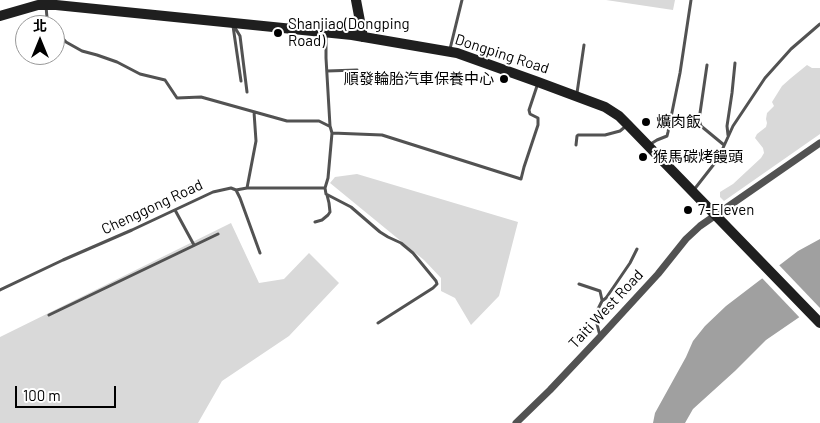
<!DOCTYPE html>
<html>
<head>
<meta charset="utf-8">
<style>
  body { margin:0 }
  #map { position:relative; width:820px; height:423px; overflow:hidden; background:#fff; font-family:Barlow,"Noto Sans TC",sans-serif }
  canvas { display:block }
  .north { position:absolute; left:15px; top:15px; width:50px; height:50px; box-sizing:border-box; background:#fff; border:1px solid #999; border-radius:50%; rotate:0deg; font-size:14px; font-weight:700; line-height:20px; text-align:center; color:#000 }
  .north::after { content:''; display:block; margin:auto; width:18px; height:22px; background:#000; clip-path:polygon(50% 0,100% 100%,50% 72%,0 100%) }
  .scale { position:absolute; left:15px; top:386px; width:101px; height:22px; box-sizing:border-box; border:2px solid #000; border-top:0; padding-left:6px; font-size:15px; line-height:18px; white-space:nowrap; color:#000; -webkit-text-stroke:4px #fff; paint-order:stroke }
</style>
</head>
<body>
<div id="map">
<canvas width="820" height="423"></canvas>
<div class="north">北</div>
<div class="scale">100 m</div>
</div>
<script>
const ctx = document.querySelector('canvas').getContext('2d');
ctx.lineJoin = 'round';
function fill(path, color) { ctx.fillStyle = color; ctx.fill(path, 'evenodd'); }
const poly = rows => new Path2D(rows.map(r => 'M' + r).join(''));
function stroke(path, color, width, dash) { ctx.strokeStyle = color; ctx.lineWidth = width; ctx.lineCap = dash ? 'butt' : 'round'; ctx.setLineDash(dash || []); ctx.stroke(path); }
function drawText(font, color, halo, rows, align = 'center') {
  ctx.font = font + ' Barlow,"Noto Sans TC",sans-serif'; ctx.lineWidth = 4; ctx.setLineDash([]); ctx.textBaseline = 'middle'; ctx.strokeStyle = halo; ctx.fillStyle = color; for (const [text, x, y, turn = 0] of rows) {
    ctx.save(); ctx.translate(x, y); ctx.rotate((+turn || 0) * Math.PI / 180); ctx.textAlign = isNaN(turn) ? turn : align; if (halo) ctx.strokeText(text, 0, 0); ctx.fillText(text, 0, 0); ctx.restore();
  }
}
fill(poly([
  [606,0,675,0,673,10],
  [807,65,812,68,820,68,820,134,724,201,720,197,720,192,733,184,761,158,764,153,763,148,755,138,757,134,766,127,767,123,766,119,767,113,774,106,772,102,782,86,791,78],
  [357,174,518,222,499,296,471,325,455,298,441,291,441,278,424,260,330,183,335,177],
  [231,223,259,283,284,279,309,253,339,283,289,336,222,381,198,423,0,423,0,337]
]), '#d9d9d9');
fill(poly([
  [820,239,820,308,801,316,766,340,735,371,693,409,685,423,653,423,655,413,686,357,693,341,705,326,726,306,798,251]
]), '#a0a0a0');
fill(poly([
  [778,264,820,308,820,310,801,319,761,277]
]), '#fff');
stroke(poly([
  [46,6,47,18,50,25],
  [233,26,241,81],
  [234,26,240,36,247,92],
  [55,30,66,42,82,51,97,55,117,62,140,74,165,80,177,98,201,97,287,121,319,121,329,126],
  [450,49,462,0],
  [707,65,699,120,701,126,724,145],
  [327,71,357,70],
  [577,93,584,45],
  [332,133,382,135,521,179,524,167,538,125,538,118,530,114,529,110,538,83],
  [728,135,727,126,732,93,735,63],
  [576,145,577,136,578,135,605,135,620,131,626,126],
  [649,145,657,140,667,136,668,132,680,73,691,0],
  [247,188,256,141,254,112],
  [325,188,326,194,351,207,380,232,388,237,401,243,413,253,436,281,437,284,433,288,378,323],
  [236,190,240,198,260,253],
  [693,191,718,159,733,126,765,78,791,49,820,24],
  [175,210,194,245],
  [315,222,322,220,328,215,330,212,329,203,327,195],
  [579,284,600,291,602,300],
  [0,290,63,260,132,230,213,192,231,188,236,190,247,188,325,188,328,178,332,133,330,126,326,58,326,35],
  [49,315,218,234],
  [600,336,597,324,598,309,602,301,606,298,615,285,630,263,637,249]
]), '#525252', 3);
stroke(poly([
  [516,423,550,390,600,337,658,274,686,239,700,226,820,143]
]), '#525252', 7);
stroke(poly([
  [356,0,363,37],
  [0,16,38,5,56,5,352,35,457,53,538,82,605,107,619,116,628,125,820,323]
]), '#1f1f1f', 10);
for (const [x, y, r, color] of [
  [278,33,5,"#000"],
  [504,79,5,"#000"],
  [646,122,5,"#000"],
  [643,157,5,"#000"],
  [688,210,5,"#000"]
]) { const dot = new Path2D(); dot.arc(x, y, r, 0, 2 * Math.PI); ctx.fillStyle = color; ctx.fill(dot); stroke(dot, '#fff', 2); }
drawText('15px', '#000', '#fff', [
  ["Shanjiao(Dongping",288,24],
  ["Road)",288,41],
  ["順發輪胎汽車保養中心",494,79,"right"],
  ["爌肉飯",656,122],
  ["猴馬碳烤饅頭",653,157],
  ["7-Eleven",698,210]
], 'left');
drawText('15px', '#000', '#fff', [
  ["Dongping Road",502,54,18],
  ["Chenggong Road",152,207,-25],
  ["Taiti West Road",606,309,-47]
]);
</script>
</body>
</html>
